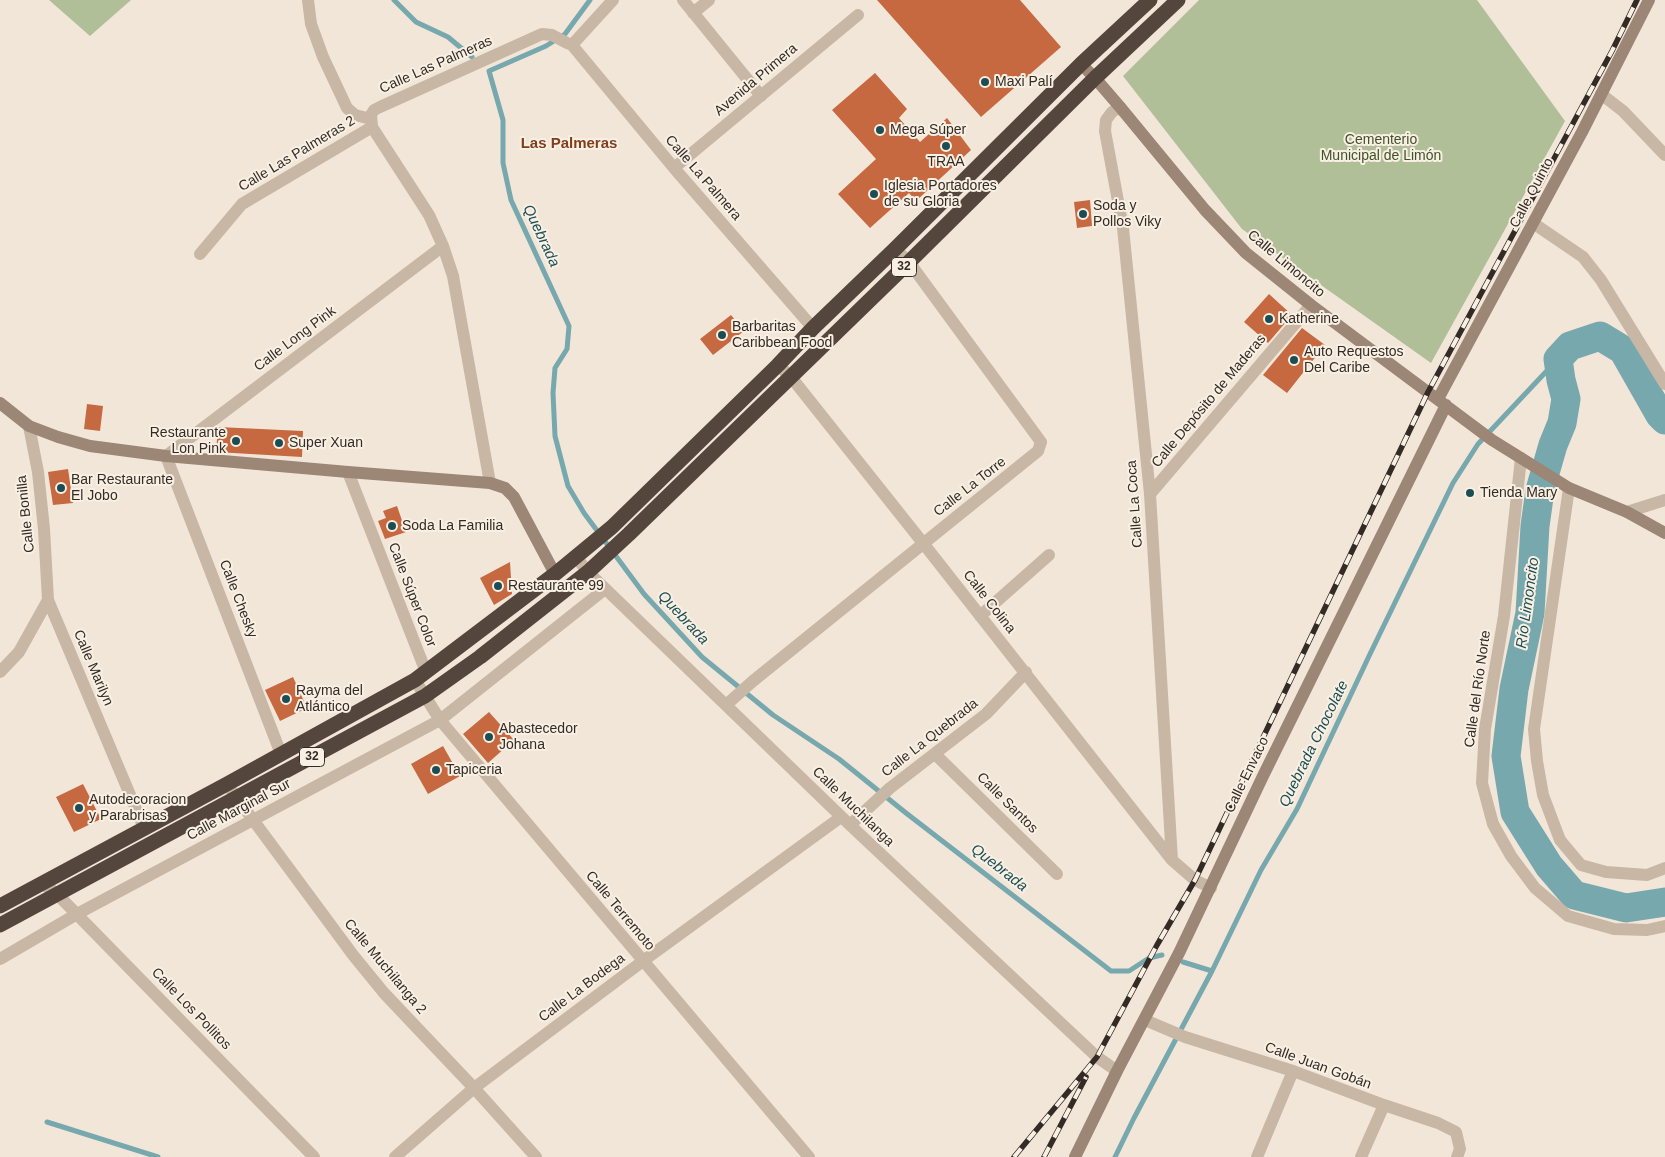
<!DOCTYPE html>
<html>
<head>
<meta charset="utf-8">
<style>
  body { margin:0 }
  canvas { display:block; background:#f1e6d8 }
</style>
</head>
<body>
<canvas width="1665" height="1157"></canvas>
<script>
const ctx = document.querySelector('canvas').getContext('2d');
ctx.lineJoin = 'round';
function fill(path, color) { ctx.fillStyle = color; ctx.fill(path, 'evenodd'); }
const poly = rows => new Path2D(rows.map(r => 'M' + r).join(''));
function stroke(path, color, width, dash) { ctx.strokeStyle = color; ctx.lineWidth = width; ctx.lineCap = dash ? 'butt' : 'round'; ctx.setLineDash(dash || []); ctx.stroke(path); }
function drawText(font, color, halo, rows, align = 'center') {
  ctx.font = font + ' Helvetica,sans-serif'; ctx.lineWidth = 4; ctx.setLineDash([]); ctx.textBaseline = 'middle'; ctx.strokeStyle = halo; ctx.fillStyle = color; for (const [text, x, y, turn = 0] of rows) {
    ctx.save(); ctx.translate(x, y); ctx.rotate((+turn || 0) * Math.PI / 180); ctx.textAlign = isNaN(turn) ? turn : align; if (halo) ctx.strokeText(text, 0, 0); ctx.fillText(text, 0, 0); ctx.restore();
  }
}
fill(poly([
  [49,0,131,0,90,36],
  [1199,0,1477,0,1565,121,1431,363,1242,229,1123,76]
]), '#b0bf98');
stroke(poly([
  [394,0,416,22,448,37,472,57],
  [590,0,565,34,546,46,489,71,503,120,503,163,511,200,569,326,567,349,555,368,553,393,555,436,568,486,584,513,644,594,702,657,773,715,839,759,906,813,1111,971,1129,971,1149,958,1162,955],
  [1183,962,1212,971],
  [47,1122,158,1157],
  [1115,1157,1134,1118,1212,971,1261,870,1297,809,1370,654,1453,483,1478,444,1558,359]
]), '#77a8ae', 5);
stroke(poly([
  [1665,420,1660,415,1623,350,1600,336,1570,346,1558,359,1561,380,1566,399,1562,423,1553,445,1540,490,1535,526,1530,613,1514,689,1506,756,1515,812,1549,866,1574,895,1626,908,1665,902]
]), '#77a8ae', 29);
fill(poly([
  [877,0,1020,0,1061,47,981,117],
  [875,73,907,109,899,118,920,142,947,118,971,150,916,201,909,193,870,228,838,194,876,159,832,110],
  [1090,200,1092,226,1077,228,1074,202],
  [1269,294,1292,315,1268,343,1244,322],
  [731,315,744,331,713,355,700,339],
  [1302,328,1325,345,1287,393,1263,375],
  [87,404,103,406,100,431,84,429],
  [218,427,303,431,302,457,216,452],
  [68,469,73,503,53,505,48,472],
  [397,506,406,532,385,539,378,521,386,518,383,511],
  [510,562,512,594,494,605,480,578],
  [293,677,307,708,280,721,265,690],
  [489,712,514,740,488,763,463,734],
  [443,746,460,776,428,794,411,764],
  [83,784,101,819,74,832,56,797]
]), '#c66941');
stroke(poly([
  [308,0,311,24,323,57,347,108,355,115,371,119],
  [683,0,761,96],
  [693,13,709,0],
  [572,45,613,0],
  [1601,94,1623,111,1665,155],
  [1120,107,1112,112,1106,120,1105,131,1123,228,1150,494,1172,860,1195,880,1211,888],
  [674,168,858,15],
  [1533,223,1583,257,1601,280,1665,384],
  [200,254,242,204,372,127],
  [778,365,791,377,923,543,1172,860],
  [29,426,38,472,44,529,48,600],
  [1521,458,1504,616,1485,729,1482,783,1493,824,1511,856,1535,888,1568,916,1614,929,1647,930,1665,926],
  [348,472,426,672],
  [490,483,453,276,443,246,429,215,372,127,371,115,374,110,380,107,542,34,552,35,567,43,572,45,674,168,813,328],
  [1569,488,1534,729,1537,761,1543,795,1560,840,1581,865,1606,872,1647,875,1665,868],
  [1150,494,1311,305],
  [1627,512,1665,500],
  [576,557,588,572,850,825,1097,1057,1117,1071],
  [980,616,1049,555],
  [0,672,19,652,48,600,144,828],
  [415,680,440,720,809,1157],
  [726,705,753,681,1038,451,1041,442,909,262,895,249],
  [281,754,166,456,443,246],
  [935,754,1057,874],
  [231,790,353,955,384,993,474,1088,536,1157],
  [850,825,890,788,986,714,1026,672],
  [43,884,56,893,314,1157],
  [0,959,77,914,440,720,605,589],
  [1145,1020,1185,1037,1293,1071,1384,1105,1438,1123,1456,1132,1460,1149,1457,1157],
  [395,1157,474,1088,643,961,841,817],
  [1257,1157,1293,1071],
  [1361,1157,1384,1105]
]), '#c8b7a4', 12);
stroke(poly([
  [1081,64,1095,78,1120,107,1205,210,1246,253,1311,305,1492,440,1569,488,1627,512,1665,533],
  [1438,399,1582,132,1649,0],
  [0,403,29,426,58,437,90,446,166,456,348,472,490,483,505,488,514,497,555,574],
  [1075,1157,1117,1071,1179,953,1263,776,1446,405]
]), '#9c8675', 12);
stroke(poly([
  [0,906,227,784,415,680,555,574,612,527,778,365,813,328,895,249,1081,64,1150,0],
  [0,925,425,696,480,657,588,572,629,534,909,262,1095,78,1178,0]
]), '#55463d', 15);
const rail = poly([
  [1014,1157,1097,1057,1157,945,1195,880,1428,392,1612,51,1637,0],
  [1044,1157,1086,1077]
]);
stroke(rail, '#342b26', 5.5);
stroke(rail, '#f9f0e4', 4, [11]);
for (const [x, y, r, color] of [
  [985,82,5,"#1c4d55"],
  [880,130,5,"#1c4d55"],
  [946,146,5,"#1c4d55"],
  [874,194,5,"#1c4d55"],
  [1083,214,5,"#1c4d55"],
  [1269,319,5,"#1c4d55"],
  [722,335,5,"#1c4d55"],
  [1294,360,5,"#1c4d55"],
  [236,441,5,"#1c4d55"],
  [279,443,5,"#1c4d55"],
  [61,488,5,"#1c4d55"],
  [1470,493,5,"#1c4d55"],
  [392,526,5,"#1c4d55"],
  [498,586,5,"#1c4d55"],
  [286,699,5,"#1c4d55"],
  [489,737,5,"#1c4d55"],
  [436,770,5,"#1c4d55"],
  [79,808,5,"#1c4d55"]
]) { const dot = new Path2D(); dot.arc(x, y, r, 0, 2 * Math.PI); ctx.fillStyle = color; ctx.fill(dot); stroke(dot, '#f9f0e4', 2); }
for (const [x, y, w] of [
  [904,267,25],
  [312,757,25]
]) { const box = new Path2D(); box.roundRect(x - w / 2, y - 9.5, w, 19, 4); ctx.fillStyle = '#f9f0e4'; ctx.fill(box); stroke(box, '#342b26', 1); }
drawText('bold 12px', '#342b26', null, [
  ["32",904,267],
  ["32",312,757]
]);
drawText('14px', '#342b26', '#f9f0e4', [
  ["Calle Las Palmeras",436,65,-24],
  ["Avenida Primera",756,80,-40],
  ["Calle Las Palmeras 2",297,154,-31],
  ["Calle La Palmera",703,178,49],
  ["Calle Quinto",1532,193,-62],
  ["Calle Limoncito",1286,264,40],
  ["Calle Long Pink",295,339,-37],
  ["Calle Depósito de Maderas",1209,401,-50],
  ["Calle La Torre",970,487,-38],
  ["Calle La Coca",1135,504,-94],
  ["Calle Bonilla",26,514,-96],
  ["Calle Súper Color",412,595,69],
  ["Calle Chesky",238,599,69],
  ["Calle Colina",989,602,52],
  ["Calle Marilyn",93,668,67],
  ["Calle del Río Norte",1478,689,-82],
  ["Calle La Quebrada",930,738,-38],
  ["Calle Envaco",1247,775,-64],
  ["Calle Santos",1007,803,45],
  ["Calle Muchilanga",853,807,44],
  ["Calle Marginal Sur",239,810,-28],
  ["Calle Terremoto",620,911,50],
  ["Calle Muchilanga 2",385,967,50],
  ["Calle La Bodega",582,988,-37],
  ["Calle Los Pollitos",191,1009,46],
  ["Calle Juan Gobán",1318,1066,20]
]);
drawText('14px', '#342b26', '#f9f0e4', [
  ["Maxi Palí",995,82],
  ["Mega Súper",890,130],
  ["TRAA",946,162,"center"],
  ["Iglesia Portadores",884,186],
  ["de su Gloria",884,202],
  ["Soda y",1093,206],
  ["Pollos Viky",1093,222],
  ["Katherine",1279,319],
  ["Barbaritas",732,327],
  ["Caribbean Food",732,343],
  ["Auto Requestos",1304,352],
  ["Del Caribe",1304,368],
  ["Restaurante",226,433,"right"],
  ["Lon Pink",226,449,"right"],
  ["Super Xuan",289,443],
  ["Bar Restaurante",71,480],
  ["El Jobo",71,496],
  ["Tienda Mary",1480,493],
  ["Soda La Familia",402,526],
  ["Restaurante 99",508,586],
  ["Rayma del",296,691],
  ["Atlántico",296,707],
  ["Abastecedor",499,729],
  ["Johana",499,745],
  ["Tapiceria",446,770],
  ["Autodecoracion",89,800],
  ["y Parabrisas",89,816]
], 'left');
drawText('14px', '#41522a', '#f9f0e4', [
  ["Cementerio",1381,140],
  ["Municipal de Limón",1381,156]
]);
drawText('bold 15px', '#823d1f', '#f9f0e4', [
  ["Las Palmeras",569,144]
]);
drawText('italic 15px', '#1c4d55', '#f9f0e4', [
  ["Quebrada",541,236,65],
  ["Río Limoncito",1528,603,-82],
  ["Quebrada",683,618,47],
  ["Quebrada Chocolate",1314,744,-64],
  ["Quebrada",999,868,38]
]);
</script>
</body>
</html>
